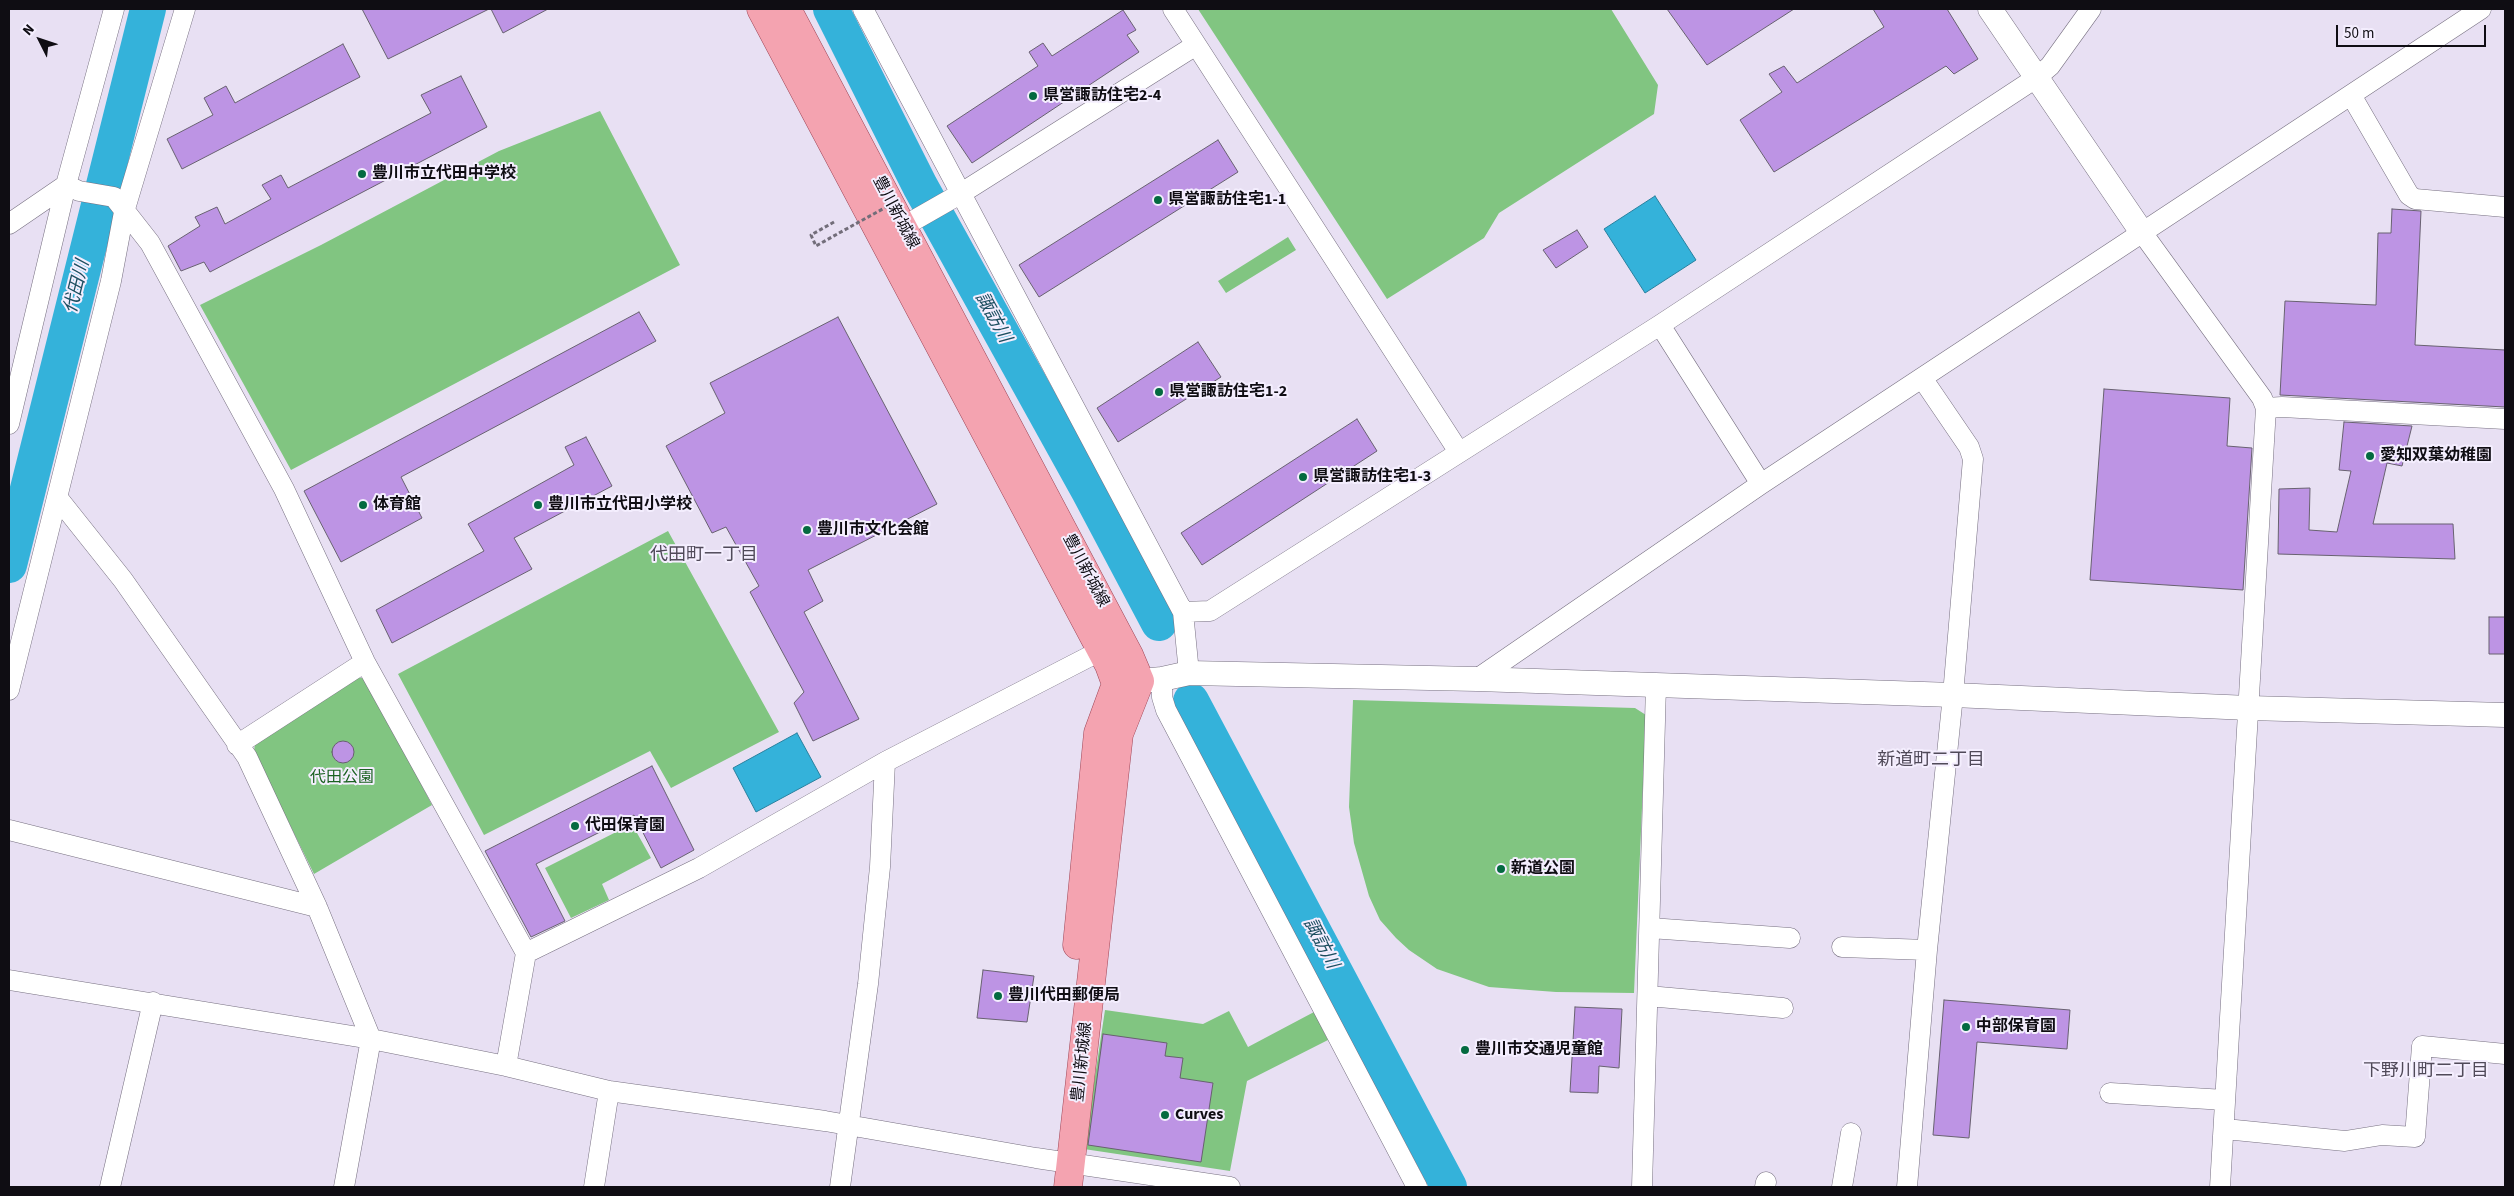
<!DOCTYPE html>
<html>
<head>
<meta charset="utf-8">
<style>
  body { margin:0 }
  #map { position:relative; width:2514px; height:1196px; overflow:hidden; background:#e8e0f3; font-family:"Source Sans 3",sans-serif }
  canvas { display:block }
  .frame { position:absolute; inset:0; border:10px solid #0f0d13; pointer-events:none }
  .north { position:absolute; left:15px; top:15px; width:50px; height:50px; -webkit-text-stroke:4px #f4eefe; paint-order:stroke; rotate:311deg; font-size:14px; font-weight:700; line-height:20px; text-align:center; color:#0f0d13 }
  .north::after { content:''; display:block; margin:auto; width:18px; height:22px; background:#0f0d13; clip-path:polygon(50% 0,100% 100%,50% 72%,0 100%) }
  .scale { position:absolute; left:2336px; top:25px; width:150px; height:22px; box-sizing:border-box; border:2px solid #0f0d13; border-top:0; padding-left:6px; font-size:15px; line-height:18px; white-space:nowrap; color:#0f0d13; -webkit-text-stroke:4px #f4eefe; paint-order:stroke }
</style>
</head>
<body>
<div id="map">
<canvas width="2514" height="1196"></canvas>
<div class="frame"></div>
<div class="north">N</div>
<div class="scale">50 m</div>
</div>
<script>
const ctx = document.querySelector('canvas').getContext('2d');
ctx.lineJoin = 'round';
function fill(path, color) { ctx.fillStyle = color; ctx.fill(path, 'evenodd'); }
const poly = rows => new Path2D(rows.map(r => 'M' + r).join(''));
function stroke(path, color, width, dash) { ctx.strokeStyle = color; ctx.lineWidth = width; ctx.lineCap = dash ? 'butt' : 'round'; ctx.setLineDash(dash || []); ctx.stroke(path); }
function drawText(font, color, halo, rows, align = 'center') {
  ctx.font = font + ' "Source Sans 3","Noto Sans JP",sans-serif'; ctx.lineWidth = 4; ctx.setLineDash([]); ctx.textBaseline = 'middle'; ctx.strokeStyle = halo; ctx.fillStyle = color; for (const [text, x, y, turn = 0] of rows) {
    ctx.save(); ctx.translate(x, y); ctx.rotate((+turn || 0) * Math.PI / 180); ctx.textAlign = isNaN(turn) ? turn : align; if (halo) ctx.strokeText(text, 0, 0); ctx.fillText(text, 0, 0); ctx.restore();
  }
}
fill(poly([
  [1198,9,1611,9,1658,85,1654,114,1499,213,1484,238,1387,299],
  [600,111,680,265,291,470,200,305,321,245,499,151],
  [1288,237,1296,250,1226,293,1218,281],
  [668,531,779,732,671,788,650,751,484,835,398,674],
  [356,677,367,679,432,805,314,874,254,752,255,742],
  [1353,700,1635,708,1646,715,1634,993,1556,992,1489,987,1437,969,1409,950,1396,938,1380,920,1369,896,1354,843,1349,807],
  [632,824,651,858,602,884,609,900,571,918,545,868],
  [1105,1010,1203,1024,1229,1011,1248,1047,1314,1012,1328,1040,1247,1081,1230,1171,1084,1149]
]), '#81c581');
const water = poly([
  [1655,196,1696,260,1645,293,1604,229,1655,196],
  [797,733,821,777,756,812,733,768,797,733]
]);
fill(water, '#34b2da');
stroke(water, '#29809e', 1);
stroke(poly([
  [831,9,920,186,1089,491,1159,623],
  [9,565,148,9],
  [1191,701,1449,1187]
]), '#34b2da', 36);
const building = poly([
  [362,9,489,9,388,59,362,9],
  [491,9,548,9,503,33,491,9],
  [1667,9,1794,9,1707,65,1667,9],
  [1873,9,1947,9,1978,59,1954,74,1946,66,1774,172,1740,120,1782,92,1769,74,1784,66,1797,83,1884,27,1873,9],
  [1123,10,1136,30,1127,35,1139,52,972,163,947,126,1038,66,1029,52,1043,43,1052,56,1123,10],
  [343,44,360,77,182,169,167,139,213,115,204,98,226,86,235,103,343,44],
  [461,76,487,127,210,272,204,262,181,271,168,246,200,226,195,217,217,207,225,224,271,199,262,185,281,175,288,188,431,113,421,95,461,76],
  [1218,140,1238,172,1039,297,1019,265,1218,140],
  [2392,209,2421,211,2415,345,2505,350,2505,407,2280,395,2285,301,2376,305,2378,233,2391,233,2392,209],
  [1577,230,1588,247,1556,268,1543,250,1577,230],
  [639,312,656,341,401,477,422,518,341,562,304,491,639,312],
  [838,317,937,504,808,570,823,601,804,612,859,719,813,741,794,703,804,692,750,592,759,586,726,527,712,533,666,446,725,413,710,383,838,317],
  [1198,342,1221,377,1118,442,1097,408,1198,342],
  [2104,389,2230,398,2227,446,2252,448,2243,590,2090,580,2104,389],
  [1357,419,1377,451,1202,565,1181,533,1357,419],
  [2344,422,2412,426,2402,466,2387,463,2373,524,2453,524,2455,559,2278,554,2279,489,2310,488,2309,530,2337,532,2351,471,2339,470,2344,422],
  [586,437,612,486,514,538,532,569,392,643,376,610,484,551,468,524,574,465,565,447,586,437],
  [2489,617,2505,617,2505,654,2489,654,2489,617],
  '332 752a11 11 0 1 1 22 0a11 11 0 1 1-22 0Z',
  [652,766,694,850,661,868,634,815,536,864,565,921,531,937,485,851,652,766],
  [983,970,1034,976,1027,1022,977,1018,983,970],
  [1944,1000,2070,1010,2067,1049,1977,1042,1969,1138,1933,1135,1944,1000],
  [1575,1007,1622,1009,1619,1068,1599,1066,1598,1093,1570,1092,1575,1007],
  [1103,1034,1167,1043,1165,1056,1183,1058,1180,1078,1213,1083,1201,1162,1088,1145,1103,1034]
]);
fill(building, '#bd94e4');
stroke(building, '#686170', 1);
const minor = poly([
  [863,9,1183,612,1189,673],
  [1173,9,1459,452],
  [2351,95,2409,195,2415,199,2505,207],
  [66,185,79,191,114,197,150,243,284,489,365,662,526,953,506,1066],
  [9,224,66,185],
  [2141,231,2262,398,2266,408,2220,1187],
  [890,234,960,194,1196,45],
  [1660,325,1761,484],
  [2266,408,2282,407,2505,419],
  [9,424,66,185,114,9],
  [57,497,123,580,247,757,317,907,371,1039,344,1187],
  [1183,612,1210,611,1660,325,2036,78,2050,66,2091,9],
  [1162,679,1162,697,1166,710,1417,1187],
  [1477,679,1761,484,2481,9],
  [9,690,111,281,124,212,185,9],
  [237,745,365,662],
  [9,830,317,907],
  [1650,928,1790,938],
  [1842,947,1927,950],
  [526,953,699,868,885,762,1102,650],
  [9,980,371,1039,506,1066,609,1091,825,1121,1036,1158,1230,1187],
  [1648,996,1783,1008],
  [2110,1093,2225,1100],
  [2225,1129,2345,1141,2382,1135,2415,1137,2422,1046,2505,1054],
  [110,1187,153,1002],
  [594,1187,609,1091],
  [840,1187,868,984,880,867,885,762],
  [1642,1187,1656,685],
  [1765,1187,1766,1182],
  [1842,1187,1851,1133],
  [1907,1187,1927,950,1953,695,1973,459,1969,447,1922,378]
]);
const tertiary = poly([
  [1990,9,2141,231],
  [1121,683,1162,679,1189,673,1477,679,1953,695,2249,708,2505,715]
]);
const primary = poly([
  [761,9,1109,665,1116,684,1098,733,1077,945],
  [787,9,1129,655,1140,681,1119,734,1068,1187]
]);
stroke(minor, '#777081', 21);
stroke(tertiary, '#777081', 25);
stroke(primary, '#9f4657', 29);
stroke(poly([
  [834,222,811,235,816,246,839,233]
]), '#726d79', 3, [4, 2.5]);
stroke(minor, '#fff', 20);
stroke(tertiary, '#fff', 24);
stroke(primary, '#f4a3b0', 28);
stroke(poly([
  [839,233,899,200]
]), '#726d79', 3, [4, 2.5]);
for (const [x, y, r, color] of [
  [1033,96,5,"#046a40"],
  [362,174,5,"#046a40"],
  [1158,200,5,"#046a40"],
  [1159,392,5,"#046a40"],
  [2370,456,5,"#046a40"],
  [1303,477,5,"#046a40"],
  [363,505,5,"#046a40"],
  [538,505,5,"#046a40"],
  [807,530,5,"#046a40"],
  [575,826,5,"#046a40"],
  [1501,869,5,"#046a40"],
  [998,996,5,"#046a40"],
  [1966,1027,5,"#046a40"],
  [1465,1050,5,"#046a40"],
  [1165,1115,5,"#046a40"]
]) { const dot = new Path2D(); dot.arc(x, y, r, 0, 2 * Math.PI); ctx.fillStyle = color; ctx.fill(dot); stroke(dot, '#f4eefe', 2); }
drawText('bold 16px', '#0f0d13', '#f4eefe', [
  ["県営諏訪住宅2-4",1043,96],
  ["豊川市立代田中学校",372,174],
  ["県営諏訪住宅1-1",1168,200],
  ["県営諏訪住宅1-2",1169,392],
  ["愛知双葉幼稚園",2380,456],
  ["県営諏訪住宅1-3",1313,477],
  ["体育館",373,505],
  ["豊川市立代田小学校",548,505],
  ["豊川市文化会館",817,530],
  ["代田保育園",585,826],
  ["新道公園",1511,869],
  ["豊川代田郵便局",1008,996],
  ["中部保育園",1976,1027],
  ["豊川市交通児童館",1475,1050],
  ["Curves",1175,1115]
], 'left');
drawText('16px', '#0f0d13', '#f4eefe', [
  ["豊川新城線",895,213,62],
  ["豊川新城線",1085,571,62],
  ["豊川新城線",1083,1062,-84]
]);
drawText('16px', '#1b6221', '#f4eefe', [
  ["代田公園",342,778]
]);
drawText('italic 18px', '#1c4e60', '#f4eefe', [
  ["代田川",78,287,-76],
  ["諏訪川",992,318,61],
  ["諏訪川",1320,944,62]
]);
drawText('18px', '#504a59', '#f4eefe', [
  ["代田町一丁目",704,556],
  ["新道町二丁目",1931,761],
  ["下野川町二丁目",2426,1072]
]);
</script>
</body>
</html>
